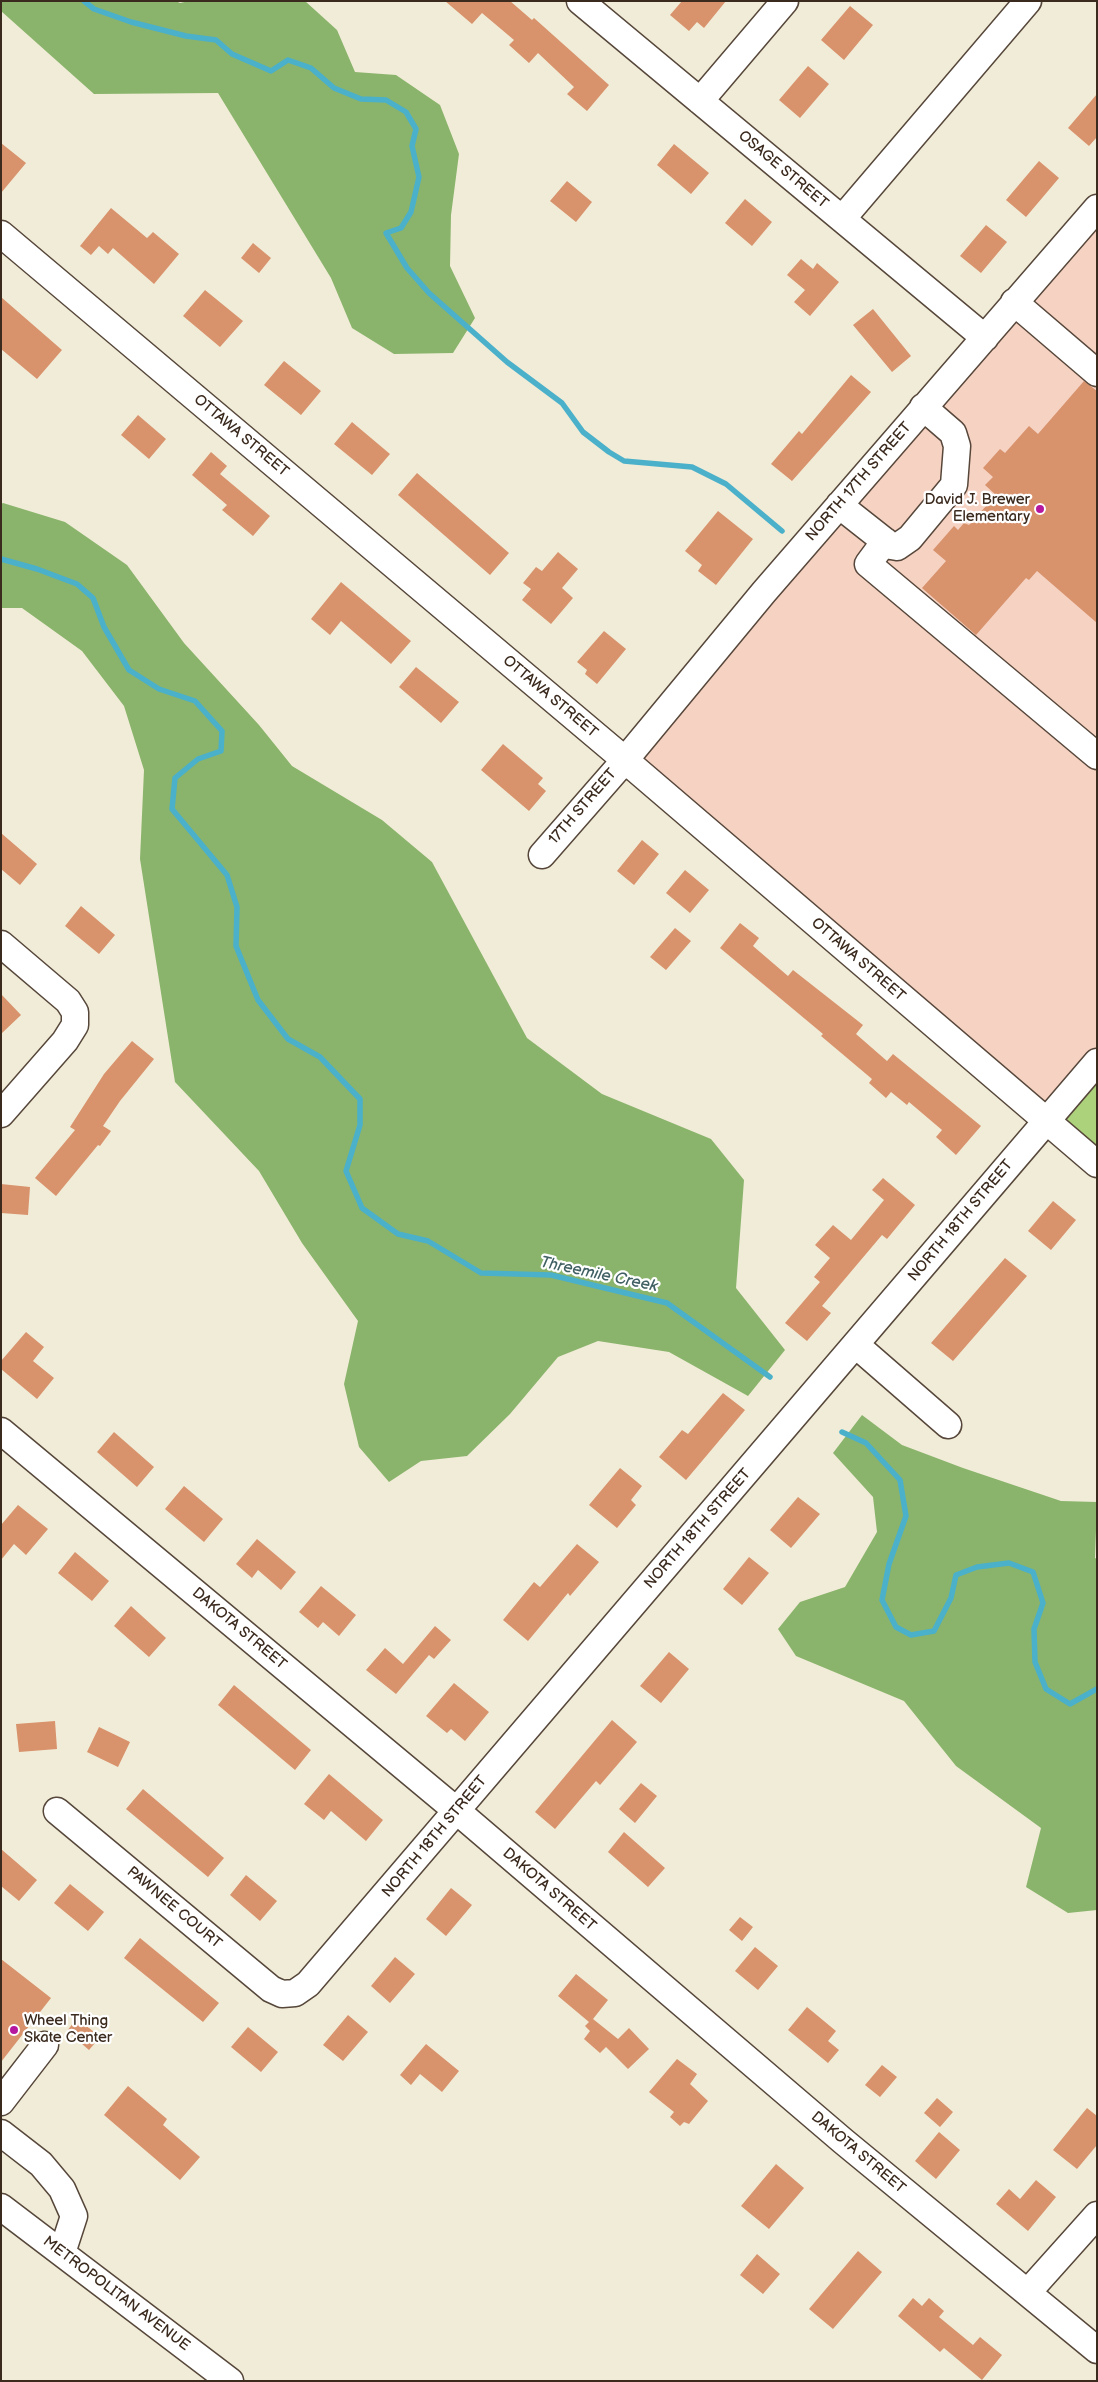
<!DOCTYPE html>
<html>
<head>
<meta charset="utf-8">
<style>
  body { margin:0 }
  #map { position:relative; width:1098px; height:2382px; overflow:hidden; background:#f1ecd7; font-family:"Balsamiq Sans",sans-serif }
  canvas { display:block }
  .frame { position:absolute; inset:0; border:2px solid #3b2a1e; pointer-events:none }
</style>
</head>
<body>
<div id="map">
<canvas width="1098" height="2382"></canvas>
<div class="frame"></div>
</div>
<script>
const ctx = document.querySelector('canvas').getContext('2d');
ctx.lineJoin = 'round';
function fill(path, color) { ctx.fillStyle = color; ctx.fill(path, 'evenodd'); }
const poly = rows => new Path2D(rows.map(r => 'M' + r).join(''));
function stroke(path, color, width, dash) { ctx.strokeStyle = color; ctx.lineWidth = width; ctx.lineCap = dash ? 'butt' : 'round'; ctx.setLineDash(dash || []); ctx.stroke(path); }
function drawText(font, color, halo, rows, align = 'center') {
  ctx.font = font + ' "Balsamiq Sans",sans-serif'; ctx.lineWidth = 4.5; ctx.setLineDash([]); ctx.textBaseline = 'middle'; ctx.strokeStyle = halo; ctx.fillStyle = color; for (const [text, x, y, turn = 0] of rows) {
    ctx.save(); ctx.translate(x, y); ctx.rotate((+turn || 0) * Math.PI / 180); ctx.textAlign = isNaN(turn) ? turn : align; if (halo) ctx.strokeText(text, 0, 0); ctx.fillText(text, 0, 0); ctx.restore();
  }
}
fill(poly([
  [1097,208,1097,1062,1047,1121,625,760]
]), '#f6d2c3');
fill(poly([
  [1097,1062,1097,1164,1047,1121]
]), '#add27c');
fill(poly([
  [1,1,176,1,180,3,189,1,305,1,337,30,355,72,396,75,440,105,459,154,451,215,450,266,475,318,453,353,394,354,352,328,331,278,218,93,94,94,1,11],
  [3,503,65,522,127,565,184,643,259,725,292,766,382,820,432,862,527,1038,602,1094,711,1139,744,1180,736,1288,785,1350,748,1396,669,1352,598,1341,558,1357,510,1414,467,1456,421,1461,389,1482,359,1447,344,1384,358,1321,302,1243,259,1171,175,1082,140,859,144,770,124,706,82,651,22,608,1,608,1,504],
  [862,1415,902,1445,963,1468,1061,1501,1097,1502,1095,1558,1097,1559,1097,1910,1068,1913,1026,1887,1041,1828,956,1766,904,1701,796,1656,778,1629,800,1602,845,1587,877,1532,873,1497,833,1453]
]), '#8ab46c');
stroke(poly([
  [84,1,94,9,131,22,186,36,216,40,232,54,271,71,288,60,311,68,334,88,361,99,386,100,406,112,416,129,412,146,419,177,411,212,401,228,386,233,407,268,429,293,507,362,562,403,583,432,609,452,624,461,692,467,726,484,782,531],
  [1,559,37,569,77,584,93,598,104,627,129,670,159,689,195,701,222,731,221,751,198,759,175,778,172,809,227,875,237,907,236,946,258,1000,288,1039,320,1057,360,1099,360,1125,346,1171,362,1208,398,1234,428,1241,481,1273,551,1275,667,1303,770,1377],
  [842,1432,866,1443,900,1480,906,1516,889,1564,882,1600,896,1627,911,1635,934,1631,951,1598,956,1575,977,1567,1009,1563,1033,1572,1043,1603,1034,1629,1035,1662,1046,1689,1070,1704,1097,1689]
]), '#4bb0ca', 5.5);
fill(poly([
  [445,1,510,1,532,20,534,18,609,85,587,111,567,94,574,87,538,53,529,63,509,45,514,40,482,13,472,24],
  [682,1,726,1,704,28,697,22,689,31,670,15],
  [850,6,873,25,844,60,821,40],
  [808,66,829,84,800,118,779,100],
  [1097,94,1097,137,1089,146,1068,128],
  [1,143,26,163,1,193],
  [674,144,709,173,691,194,657,165],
  [1039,161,1059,178,1026,217,1006,200],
  [567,181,592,202,576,222,550,201],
  [745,199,772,222,752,246,725,223],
  [111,208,147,238,153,232,179,254,154,284,113,248,108,254,99,246,91,255,80,246],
  [986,225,1007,242,981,273,960,256],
  [253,243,271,258,259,273,241,258],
  [801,259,813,269,817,263,839,282,810,316,794,302,805,290,787,275],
  [205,290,243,321,220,347,183,316],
  [1,297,62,350,37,379,1,349],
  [873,309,911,356,892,372,853,325],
  [284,361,321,391,301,415,264,385],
  [851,375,871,392,792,481,771,464,799,431,802,434],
  [1084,381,1097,391,1097,623,1037,571,1029,580,1026,578,976,635,922,588,946,561,933,550,954,526,958,530,964,523,969,525,996,495,985,485,993,477,983,468,1000,449,1005,453,1029,426,1038,434],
  [138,415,166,439,149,459,121,435],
  [352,422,390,454,372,475,334,444],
  [211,452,227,466,220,474,270,516,253,536,222,510,227,505,192,475],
  [417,473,509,553,490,575,398,495],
  [718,511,753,539,716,585,698,571,702,565,685,551],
  [558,552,578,569,562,588,573,598,551,624,522,600,531,589,523,583,536,567,542,571],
  [341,582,411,641,391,664,341,621,330,635,311,619],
  [604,631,626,649,597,684,585,674,587,670,577,662],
  [416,667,459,702,441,723,399,687],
  [503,744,543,778,538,784,546,791,529,811,481,770],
  [1,833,37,864,20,885,1,869],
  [642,840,659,854,634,885,617,871],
  [685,870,709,890,690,913,666,893],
  [81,906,115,935,99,954,65,926],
  [740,923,759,938,753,946,788,976,793,970,863,1025,856,1034,887,1061,893,1054,981,1126,956,1155,936,1137,942,1130,909,1102,907,1105,891,1092,886,1098,869,1083,872,1079,821,1036,823,1034,720,948],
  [675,928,691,941,666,970,650,957],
  [1,994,21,1015,1,1034],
  [132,1041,154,1059,120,1101,103,1126,111,1131,100,1146,98,1145,56,1196,35,1178,75,1130,70,1127,104,1074],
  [883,1178,915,1205,887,1239,882,1235,822,1306,831,1313,807,1341,785,1323,820,1282,814,1277,830,1258,815,1245,833,1225,851,1240,884,1200,872,1190],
  [1,1184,30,1187,28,1215,1,1213],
  [1053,1201,1076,1220,1051,1250,1028,1231],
  [1005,1258,1027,1276,953,1361,931,1343],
  [26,1332,44,1347,33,1361,54,1378,37,1399,1,1369,1,1361],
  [723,1393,745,1410,686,1480,659,1457,682,1430,688,1434],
  [114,1432,154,1467,137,1487,97,1452],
  [620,1468,642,1486,631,1500,636,1505,617,1528,589,1505],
  [184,1486,223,1519,204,1542,165,1509],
  [798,1497,820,1514,791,1548,770,1530],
  [18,1505,48,1529,26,1555,14,1544,1,1560,1,1525],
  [257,1539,296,1572,281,1590,258,1570,252,1578,236,1564],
  [577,1544,599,1562,570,1596,568,1593,528,1641,503,1620,534,1582,540,1587],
  [75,1552,109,1581,92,1601,58,1573],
  [749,1557,769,1573,742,1605,723,1589],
  [321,1586,356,1615,339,1636,323,1622,318,1628,299,1612],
  [131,1606,166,1638,149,1657,114,1626],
  [435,1626,451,1640,434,1659,429,1655,396,1694,366,1670,385,1648,403,1664],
  [669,1652,689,1669,661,1703,640,1686],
  [454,1683,489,1712,465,1741,451,1729,447,1733,426,1716],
  [234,1685,311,1750,295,1770,218,1705],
  [612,1720,637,1742,600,1785,596,1781,555,1829,535,1812],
  [55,1721,57,1749,19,1752,16,1724],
  [99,1727,130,1742,118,1767,87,1752],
  [329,1774,383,1820,366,1841,331,1811,324,1820,304,1804],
  [641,1783,657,1796,635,1823,619,1809],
  [143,1789,224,1858,208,1877,126,1809],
  [624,1832,665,1868,648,1887,608,1852],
  [1,1849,37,1880,19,1901,1,1886],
  [246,1875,277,1901,260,1921,230,1895],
  [70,1884,104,1912,88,1931,54,1903],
  [451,1888,472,1905,446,1936,426,1919],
  [740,1917,753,1927,742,1941,729,1930],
  [140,1938,219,2003,203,2022,124,1958],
  [755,1947,778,1966,758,1990,735,1971],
  [395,1957,415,1974,390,2003,371,1986],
  [1,1959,51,1998,1,2062],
  [576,1974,608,2000,593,2019,618,2039,629,2028,649,2049,628,2069,606,2047,600,2053,584,2039,590,2031,585,2026,589,2022,558,1996],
  [807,2007,836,2031,828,2041,839,2050,828,2063,788,2030],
  [348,2015,368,2032,343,2061,323,2045],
  [77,2018,100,2037,89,2050,67,2031],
  [248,2027,278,2052,261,2072,231,2047],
  [426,2044,459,2071,442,2092,420,2074,411,2085,400,2075],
  [677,2059,697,2074,690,2084,708,2101,689,2124,684,2122,680,2126,670,2117,674,2112,649,2092],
  [882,2065,897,2077,880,2097,865,2085],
  [128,2086,167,2119,163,2125,200,2157,180,2180,104,2115],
  [937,2098,953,2112,940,2127,924,2113],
  [1087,2108,1097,2116,1097,2145,1077,2169,1053,2150],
  [939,2132,960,2150,936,2179,915,2161],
  [776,2164,804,2188,769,2229,741,2206],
  [1036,2180,1056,2197,1028,2231,996,2204,1009,2189,1020,2199],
  [858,2251,882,2272,833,2329,809,2309],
  [757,2254,780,2274,763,2294,740,2275],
  [913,2298,922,2306,929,2298,944,2311,939,2317,973,2345,980,2337,1002,2355,982,2380,944,2348,940,2352,898,2316]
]), '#d8926c');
const minor = poly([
  [580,1,985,338],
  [700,101,785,1],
  [842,219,1028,1],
  [1,234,625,760,1097,1164],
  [1014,302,1097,373],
  [839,505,891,546,897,547,910,538,954,485,957,446,953,433,923,407],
  [885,541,868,564,1097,756],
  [542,855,625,760,764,592,1097,208],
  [1,944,68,1001,75,1012,75,1025,65,1041,1,1114],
  [856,1345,948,1425],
  [1,1431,457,1811,843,2141,1097,2350],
  [57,1811,271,1989,282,1994,295,1993,308,1984,1097,1062],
  [1,2102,45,2045],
  [1,2133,41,2164,62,2189,74,2216,62,2253],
  [1,2207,230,2381],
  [1028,2292,1097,2215]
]);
stroke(minor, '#56473a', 29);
stroke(minor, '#fff', 26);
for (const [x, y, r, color] of [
  [1040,509,5,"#b5179e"],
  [14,2030,5,"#b5179e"]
]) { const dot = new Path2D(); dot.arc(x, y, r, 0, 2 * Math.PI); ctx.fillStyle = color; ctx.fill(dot); stroke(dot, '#fff', 2); }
drawText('15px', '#3b2a1e', '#fff', [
  ["OSAGE STREET",783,170,40],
  ["OTTAWA STREET",241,436,40],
  ["NORTH 17TH STREET",859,482,-49],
  ["OTTAWA STREET",550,697,40],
  ["17TH STREET",583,807,-49],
  ["OTTAWA STREET",858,960,41],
  ["NORTH 18TH STREET",961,1221,-50],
  ["NORTH 18TH STREET",698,1529,-49],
  ["DAKOTA STREET",239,1629,40],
  ["NORTH 18TH STREET",435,1837,-50],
  ["DAKOTA STREET",549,1890,41],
  ["PAWNEE COURT",174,1908,40],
  ["DAKOTA STREET",858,2153,40],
  ["METROPOLITAN AVENUE",116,2294,37]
]);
drawText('15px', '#3b2a1e', '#fff', [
  ["David J. Brewer",1030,500],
  ["Elementary",1030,517],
  ["Wheel Thing",24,2021,"left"],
  ["Skate Center",24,2038,"left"]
], 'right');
drawText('italic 16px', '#416063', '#fff', [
  ["Threemile Creek",599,1275,12]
]);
</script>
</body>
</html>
